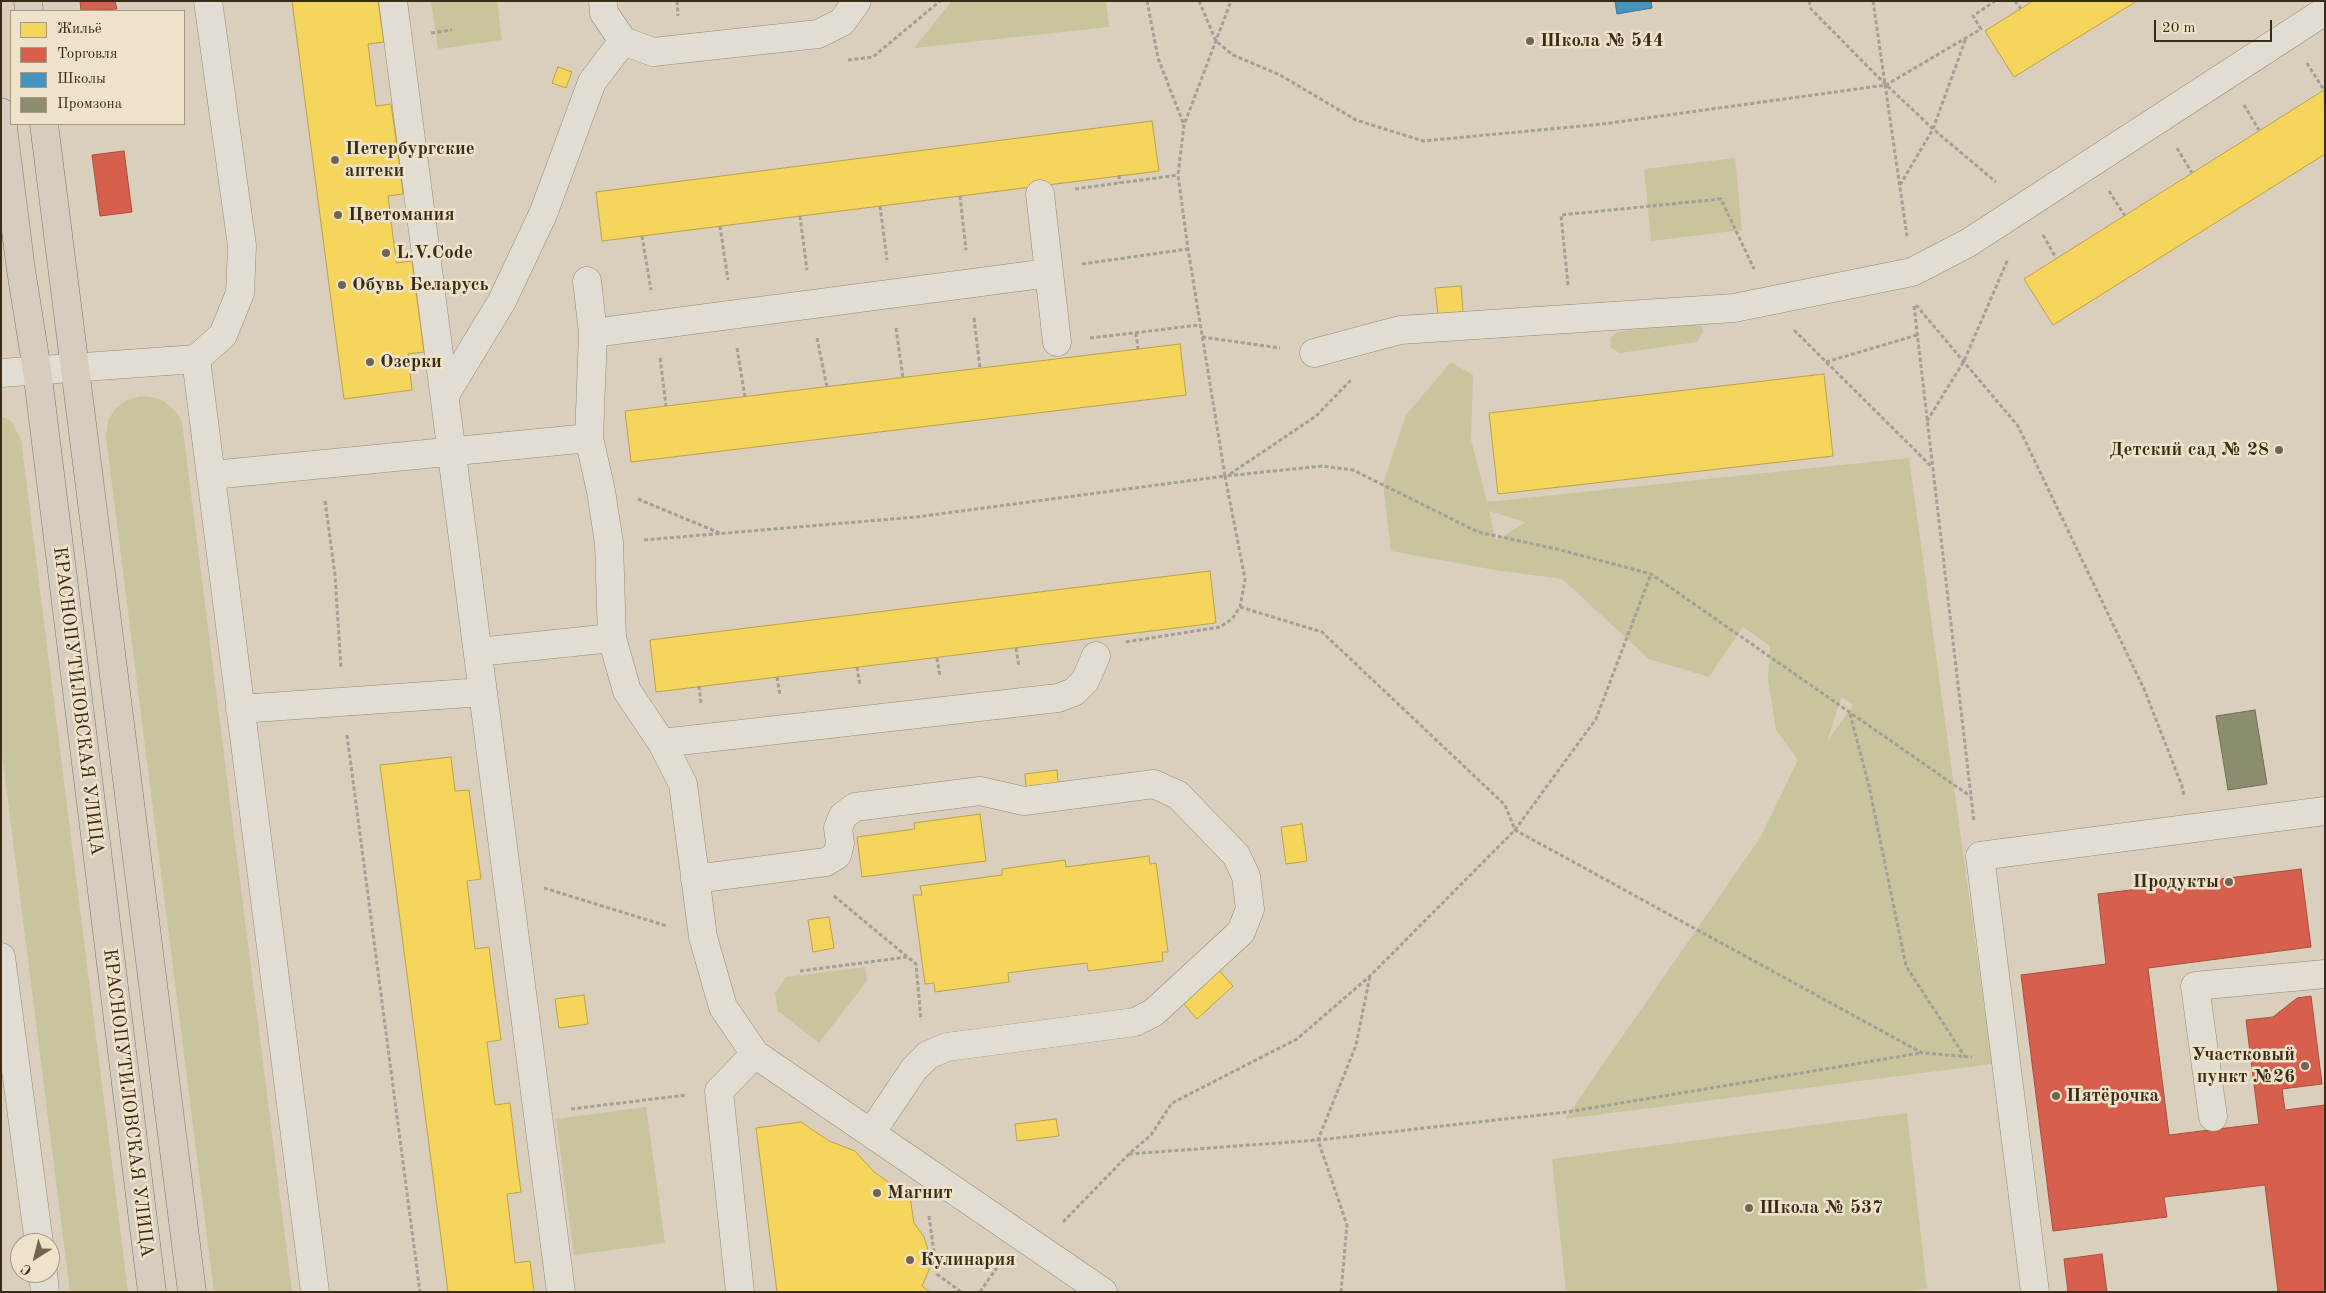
<!DOCTYPE html>
<html>
<head>
<meta charset="utf-8">
<style>
  body { margin:0 }
  #map { position:relative; width:2326px; height:1293px; overflow:hidden; background:#d9cfbc; font-family:"Old Standard TT",serif }
  canvas { display:block }
  .frame { position:absolute; inset:0; border:2px solid #3a2b17; pointer-events:none }
  .legend { position:absolute; left:10px; top:10px; width:175px; height:115px; box-sizing:border-box; background:#efe2cb; border:1px solid #a79983; margin:0; padding:6px 9px; list-style:none; font-size:15px; color:#3a2b17 }
  .legend li { display:flex; align-items:center; gap:10px; height:25px }
  .legend b { width:25px; border:1px solid #a79983 }
  .north { position:absolute; left:10px; top:1233px; width:50px; height:50px; box-sizing:border-box; background:#efe2cb; border:1px solid #a79983; border-radius:50%; rotate:216deg; font-size:14px; font-weight:700; line-height:20px; text-align:center; color:#3a2b17 }
  .north::after { content:''; display:block; margin:auto; width:18px; height:22px; background:#726451; clip-path:polygon(50% 0,100% 100%,50% 72%,0 100%) }
  .scale { position:absolute; left:2154px; top:20px; width:118px; height:22px; box-sizing:border-box; border:2px solid #3a2b17; border-top:0; padding-left:6px; font-size:15px; line-height:18px; white-space:nowrap; color:#3a2b17; -webkit-text-stroke:4px #efe2cb; paint-order:stroke }
</style>
</head>
<body>
<div id="map">
<canvas width="2326" height="1293"></canvas>
<div class="frame"></div>
<ul class="legend">
<li><b style="height:14px;background:#f6d55c"></b>Жильё</li>
<li><b style="height:14px;background:#d6604d"></b>Торговля</li>
<li><b style="height:14px;background:#4393c3"></b>Школы</li>
<li><b style="height:14px;background:#8c8c6e"></b>Промзона</li>
</ul>
<div class="north">С</div>
<div class="scale">20 m</div>
</div>
<script>
const ctx = document.querySelector('canvas').getContext('2d');
ctx.lineJoin = 'round';
function fill(path, color) { ctx.fillStyle = color; ctx.fill(path, 'evenodd'); }
const poly = rows => new Path2D(rows.map(r => 'M' + r).join(''));
function stroke(path, color, width, dash) { ctx.strokeStyle = color; ctx.lineWidth = width; ctx.lineCap = dash ? 'butt' : 'round'; ctx.setLineDash(dash || []); ctx.stroke(path); }
function drawText(font, color, halo, rows, align = 'center') {
  ctx.font = font + ' "Old Standard TT",serif'; ctx.lineWidth = 5; ctx.setLineDash([]); ctx.textBaseline = 'middle'; ctx.strokeStyle = halo; ctx.fillStyle = color; for (const [text, x, y, turn = 0] of rows) {
    ctx.save(); ctx.translate(x, y); ctx.rotate((+turn || 0) * Math.PI / 180); ctx.textAlign = isNaN(turn) ? turn : align; if (halo) ctx.strokeText(text, 0, 0); ctx.fillText(text, 0, 0); ctx.restore();
  }
}
fill(poly([
  [431,1,497,1,502,40,438,49],
  [952,1,1106,1,1109,27,914,48],
  [1735,158,1742,230,1651,241,1644,169],
  [1692,322,1702,327,1703,331,1697,342,1620,353,1611,348,1610,338,1617,332],
  [1451,362,1473,375,1471,440,1487,502,1909,458,1992,1064,1565,1119,1760,838,1798,760,1776,730,1768,679,1770,646,1743,627,1709,677,1649,659,1562,579,1495,570,1391,551,1383,484,1406,415],
  [1489,511,1525,522,1525,523,1496,540],
  [1842,697,1853,705,1828,740,1838,706],
  [141,396,157,398,165,402,176,412,182,422,292,1292,214,1292,106,437,108,420,116,408,127,400],
  [1,416,11,421,21,439,128,1292,70,1292,1,746],
  [865,967,867,981,819,1043,778,1011,775,993,786,977],
  [646,1107,665,1243,574,1255,556,1119],
  [1907,1113,1927,1289,1900,1292,1566,1292,1552,1159]
]), '#c8c49e');
const homes = poly([
  [292,1,378,1,384,42,368,44,376,106,391,104,400,168,403,194,388,196,395,253,396,263,412,261,424,352,408,354,412,390,344,399,292,1],
  [2033,1,2137,1,2014,77,1985,31,2033,1],
  [558,67,572,72,566,88,552,83,558,67],
  [2324,90,2325,154,2053,325,2024,279,2324,90],
  [1152,121,1159,171,602,241,596,192,1152,121],
  [1461,286,1463,312,1438,314,1435,288,1461,286],
  [1180,344,1186,395,631,462,625,411,1180,344],
  [1824,374,1833,456,1498,494,1489,413,1824,374],
  [1210,571,1216,623,656,692,650,640,1210,571],
  [451,757,455,791,469,790,481,879,467,881,475,949,489,947,501,1040,487,1042,495,1105,510,1103,517,1162,521,1192,507,1194,515,1263,530,1261,534,1292,448,1292,380,765,451,757],
  [1057,770,1058,783,1026,787,1025,774,1057,770],
  [980,814,986,861,862,877,857,837,915,829,914,823,980,814],
  [1302,824,1307,861,1286,864,1281,827,1302,824],
  [1149,856,1150,864,1156,863,1168,952,1162,952,1163,961,1088,971,1087,963,1037,969,1008,973,1009,982,935,992,934,983,925,984,913,895,922,895,920,886,1002,875,1002,869,1065,860,1066,867,1149,856],
  [829,917,834,948,813,952,808,920,829,917],
  [1218,969,1233,986,1197,1019,1182,1002,1218,969],
  [584,995,588,1024,559,1028,555,999,584,995],
  [1056,1119,1059,1136,1017,1141,1015,1124,1056,1119],
  [801,1122,829,1141,855,1151,874,1172,910,1197,914,1223,924,1237,929,1253,929,1270,922,1286,930,1292,777,1292,756,1128,801,1122]
]);
fill(homes, '#f6d55c');
stroke(homes, '#bea247', 1);
const shops = poly([
  [80,1,115,1,117,9,81,11,80,1],
  [124,151,132,212,100,216,92,155,124,151],
  [2301,869,2311,947,2148,968,2169,1135,2259,1124,2246,1020,2273,1017,2297,998,2311,996,2322,1084,2282,1089,2285,1110,2325,1105,2325,1292,2278,1292,2265,1185,2164,1197,2167,1217,2053,1231,2021,975,2106,964,2098,894,2301,869],
  [2102,1254,2107,1292,2068,1292,2064,1259,2102,1254]
]);
fill(shops, '#d6604d');
stroke(shops, '#a7503d', 1);
const schools = poly([
  [1615,1,1651,1,1652,8,1617,14,1615,1]
]);
fill(schools, '#4393c3');
stroke(schools, '#40748f', 1);
const industry = poly([
  [2255,710,2267,784,2228,790,2216,716,2255,710]
]);
fill(industry, '#8c8c6e');
stroke(industry, '#736f54', 1);
const minor = poly([
  [393,1,561,1292],
  [603,1,604,13,623,41,653,52,818,34,842,22,857,1],
  [1040,194,1057,342],
  [587,281,593,333,589,438,601,491,609,543,612,638,627,691,662,743,683,784,703,937,723,1007,755,1054,1103,1292],
  [593,333,1049,273],
  [1314,353,1400,330,1734,308,1912,272,1968,243,2325,11],
  [196,359,315,1292],
  [1,373,196,359,223,335,240,293,242,246,208,1],
  [445,395,502,301,543,214,592,82,623,41],
  [212,475,589,438],
  [478,652,612,638],
  [240,709,483,692],
  [662,743,1058,698,1074,692,1085,681,1096,656],
  [695,879,826,862,837,855,840,843,838,828,843,816,855,807,980,791,1024,801,1154,784,1178,795,1236,855,1246,876,1250,909,1241,932,1153,1013,1135,1022,947,1047,928,1055,914,1069,871,1133],
  [1,957,39,1243],
  [2213,1117,2195,986,2325,974],
  [43,1273,45,1292],
  [740,1292,719,1091,755,1054],
  [2035,1292,1980,856,2325,811]
]);
const major = poly([
  [28,1,29,11],
  [1,112,21,270,37,370,152,1292],
  [44,124,192,1292]
]);
stroke(minor, '#928a7d', 29);
stroke(major, '#7c7467', 29);
stroke(poly([
  [677,1,678,16],
  [1147,1,1158,58,1184,125],
  [1199,1,1216,41,1233,55,1280,75,1356,120,1423,141,1603,124,1886,85,1981,29,1973,16,1995,1],
  [1809,1,1811,9,1877,76,1933,129,1996,182],
  [1873,1,1907,236],
  [2015,1,2021,9],
  [431,33,452,30],
  [848,60,873,57,940,1],
  [2307,63,2324,90],
  [2244,105,2259,130],
  [2177,148,2192,173],
  [1119,175,1120,183],
  [1900,185,1933,129,1966,38],
  [1075,189,1178,175],
  [2109,191,2125,216],
  [960,196,966,250],
  [880,206,887,260],
  [800,216,807,270],
  [720,226,728,280],
  [2043,235,2056,258],
  [642,236,651,290],
  [1082,264,1188,249],
  [1568,285,1561,215,1721,199,1754,269],
  [1916,305,2018,426,2144,689,2182,786,2184,796],
  [1914,306,1974,822],
  [974,318,980,368],
  [896,328,903,378],
  [1794,330,1932,467],
  [1136,333,1138,349],
  [1202,337,1280,348],
  [817,338,827,387],
  [1090,338,1200,325],
  [737,348,745,397],
  [660,358,666,406],
  [1826,362,1917,335],
  [1927,421,1964,361,2008,259],
  [1230,474,1316,416,1351,380],
  [638,499,722,534],
  [325,501,335,575,341,669],
  [644,540,916,517,1225,476,1188,249,1178,175,1184,125,1231,1],
  [1240,607,1322,632,1505,805,1515,830,1922,1053,1972,1057],
  [1126,642,1220,627,1232,619,1240,607,1245,579,1225,476,1322,466,1353,470,1478,532,1557,549,1651,574,1970,796],
  [1016,648,1019,667],
  [937,658,940,677],
  [857,667,860,686],
  [777,677,780,696],
  [699,686,701,703],
  [1850,714,1869,786,1906,966,1965,1057],
  [347,735,420,1292],
  [544,888,667,926],
  [834,896,916,964,921,1020],
  [800,971,907,957],
  [571,1109,686,1095],
  [1129,1154,1318,1140,1567,1112,1921,1053],
  [929,1216,937,1274,961,1292],
  [1063,1222,1129,1154,1151,1135,1172,1103,1297,1039,1370,976,1515,830,1596,719,1651,574],
  [980,1292,1000,1263],
  [1341,1292,1347,1225,1318,1140,1356,1045,1370,976]
]), '#a49f96', 3, [4, 2.5]);
stroke(minor, '#e2ddd3', 28);
stroke(major, '#d6cdbf', 28);
for (const [x, y, r, color] of [
  [1530,41,5,"#726451"],
  [335,160,5,"#726451"],
  [338,215,5,"#726451"],
  [386,253,5,"#726451"],
  [342,285,5,"#726451"],
  [370,362,5,"#726451"],
  [2279,450,5,"#726451"],
  [2229,882,5,"#726451"],
  [2305,1066,5,"#726451"],
  [2056,1096,5,"#726451"],
  [877,1193,5,"#726451"],
  [1749,1208,5,"#726451"],
  [910,1260,5,"#726451"]
]) { const dot = new Path2D(); dot.arc(x, y, r, 0, 2 * Math.PI); ctx.fillStyle = color; ctx.fill(dot); stroke(dot, '#efe2cb', 2); }
drawText('bold 19px', '#3a2b17', '#efe2cb', [
  ["Школа № 544",1540,41],
  ["Петербургские",345,149],
  ["аптеки",345,171],
  ["Цветомания",348,215],
  ["L.V.Code",396,253],
  ["Обувь Беларусь",352,285],
  ["Озерки",380,362],
  ["Детский сад № 28",2269,450,"right"],
  ["Продукты",2219,882,"right"],
  ["Участковый",2295,1055,"right"],
  ["пункт №26",2295,1077,"right"],
  ["Пятёрочка",2066,1096],
  ["Магнит",887,1193],
  ["Школа № 537",1759,1208],
  ["Кулинария",920,1260]
], 'left');
drawText('19px', '#3a2b17', '#efe2cb', [
  ["КРАСНОПУТИЛОВСКАЯ УЛИЦА",78,701,83],
  ["КРАСНОПУТИЛОВСКАЯ УЛИЦА",128,1103,83]
]);
</script>
</body>
</html>
